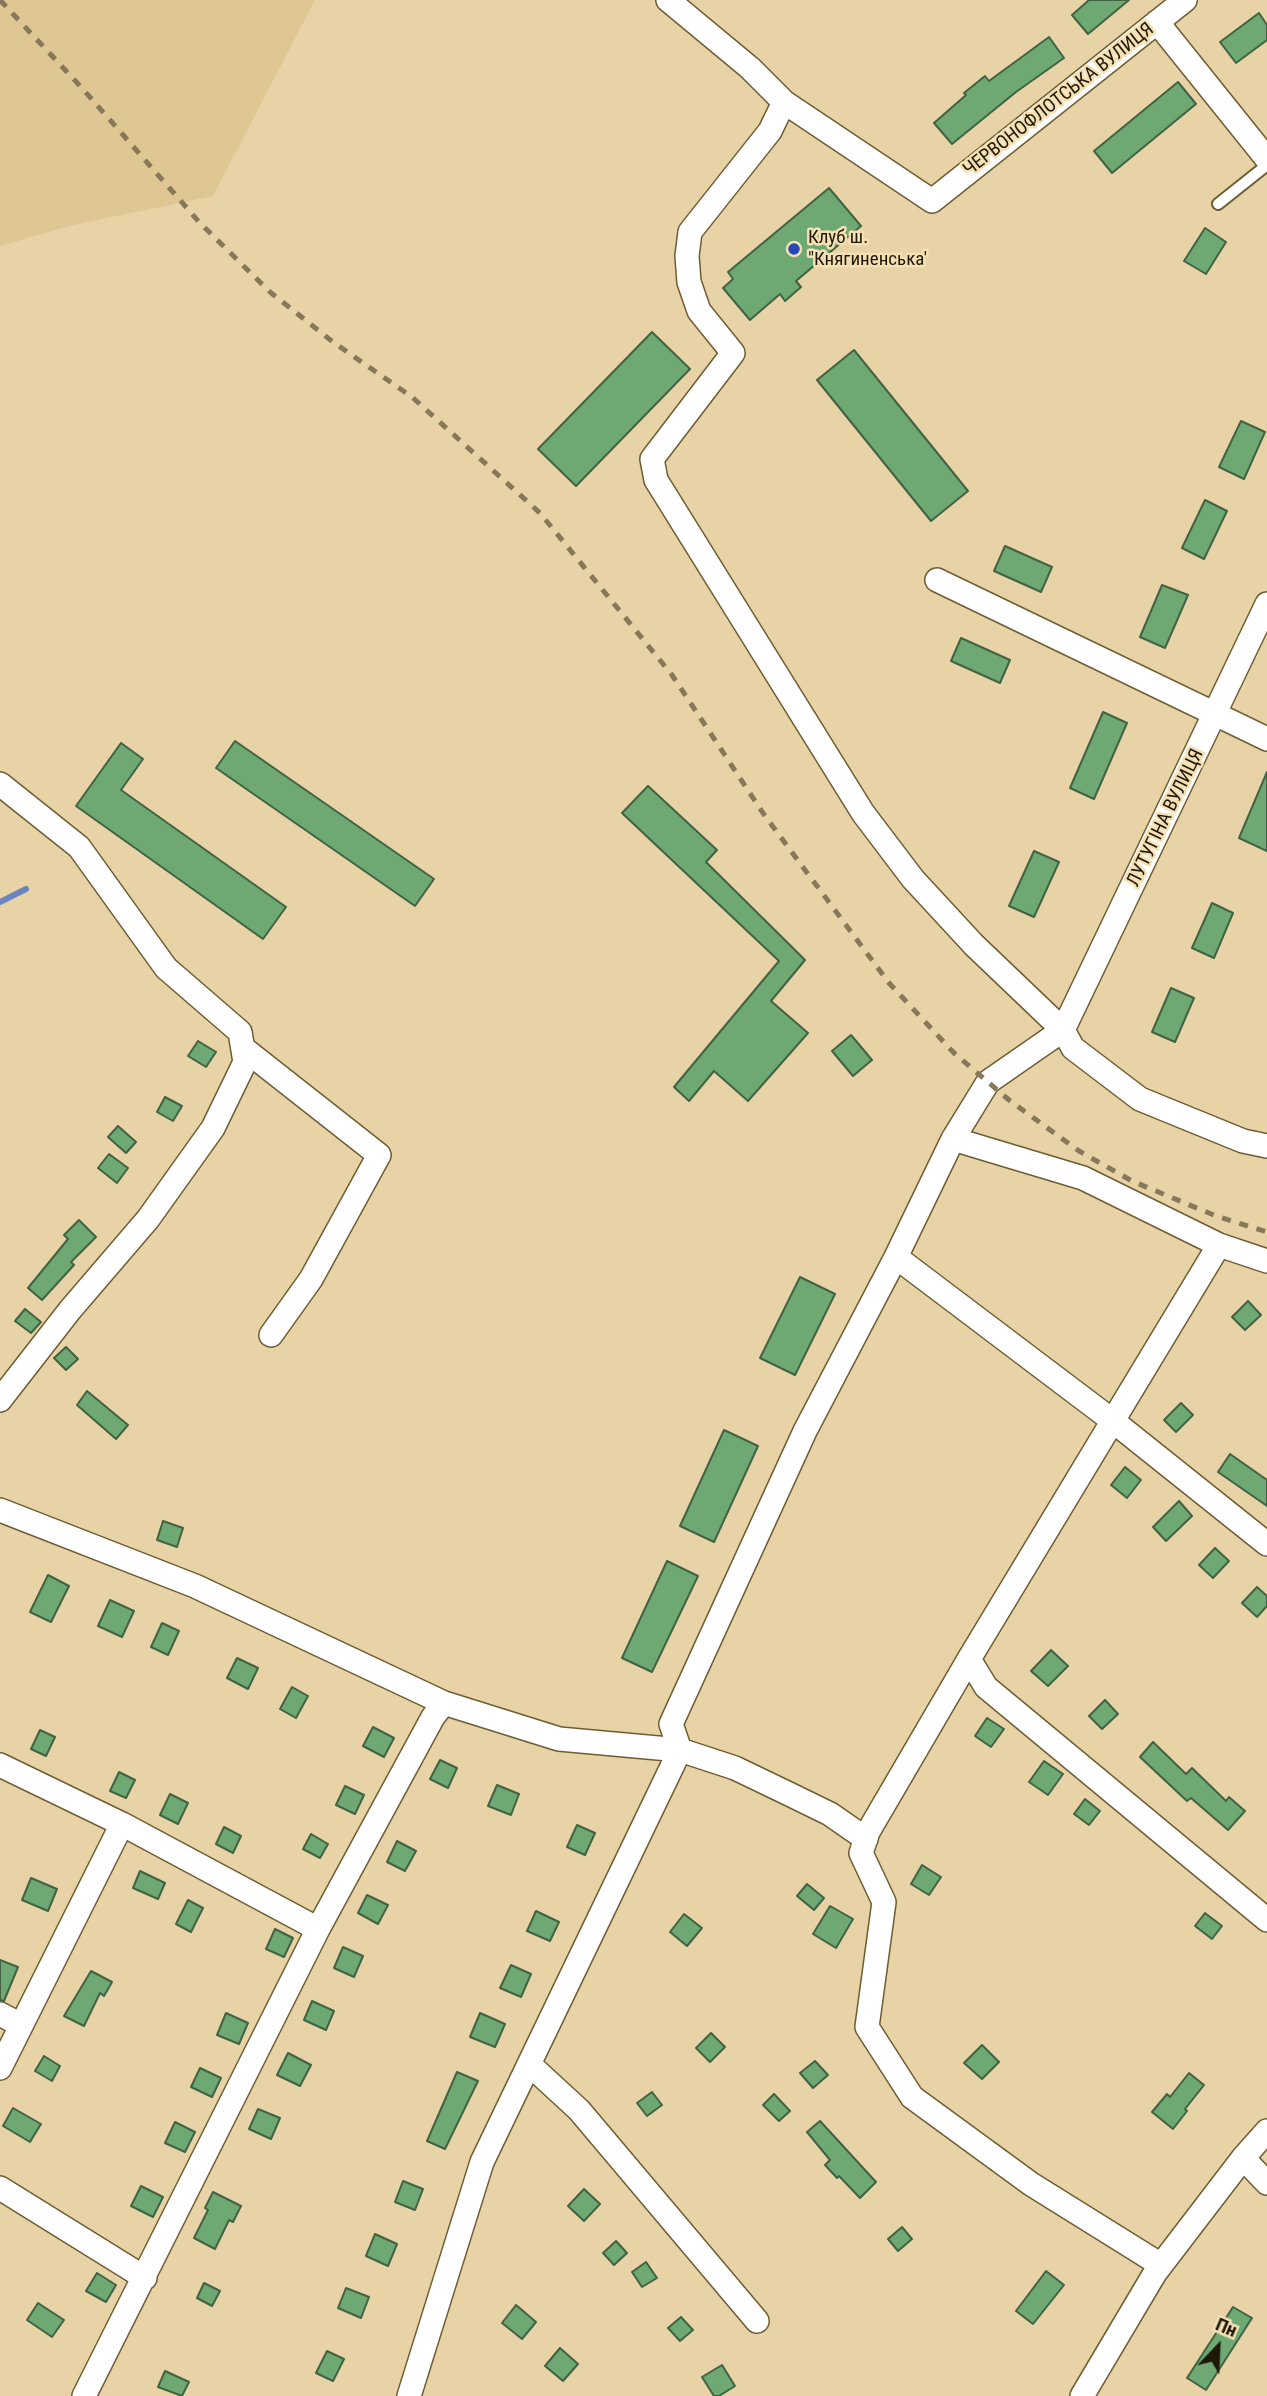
<!DOCTYPE html>
<html>
<head>
<meta charset="utf-8">
<style>
  body { margin:0 }
  #map { position:relative; width:1267px; height:2396px; overflow:hidden; background:#e8d3a6; font-family:"Roboto Condensed",sans-serif }
  canvas { display:block }
  .north { position:absolute; left:1183px; top:2312px; width:70px; height:70px; -webkit-text-stroke:5px #f5e0b3; paint-order:stroke; rotate:23deg; font-size:19px; font-weight:700; line-height:28px; text-align:center; color:#1f1807 }
  .north::after { content:''; display:block; margin:auto; width:24px; height:32px; background:#1f1807; clip-path:polygon(50% 0,100% 100%,50% 72%,0 100%) }
</style>
</head>
<body>
<div id="map">
<canvas width="1267" height="2396"></canvas>
<div class="north">Пн</div>
</div>
<script>
const ctx = document.querySelector('canvas').getContext('2d');
ctx.lineJoin = 'round';
function fill(path, color) { ctx.fillStyle = color; ctx.fill(path, 'evenodd'); }
const poly = rows => new Path2D(rows.map(r => 'M' + r).join(''));
function stroke(path, color, width, dash) { ctx.strokeStyle = color; ctx.lineWidth = width; ctx.lineCap = dash ? 'butt' : 'round'; ctx.setLineDash(dash || []); ctx.stroke(path); }
function drawText(font, color, halo, rows, align = 'center') {
  ctx.font = font + ' "Roboto Condensed",sans-serif'; ctx.lineWidth = 5; ctx.setLineDash([]); ctx.textBaseline = 'middle'; ctx.strokeStyle = halo; ctx.fillStyle = color; for (const [text, x, y, turn = 0] of rows) {
    ctx.save(); ctx.translate(x, y); ctx.rotate((+turn || 0) * Math.PI / 180); ctx.textAlign = isNaN(turn) ? turn : align; if (halo) ctx.strokeText(text, 0, 0); ctx.fillText(text, 0, 0); ctx.restore();
  }
}
fill(poly([
  [0,0,315,0,213,196,69,226,0,246]
]), '#dfc793');
stroke(poly([
  [0,902,26,889]
]), '#6b85c3', 6);
const building = poly([
  [1089,0,1129,0,1088,34,1072,15,1089,0],
  [1259,13,1267,25,1267,40,1236,63,1220,42,1259,13],
  [1049,37,1064,58,1016,92,952,144,934,123,966,95,964,93,985,76,989,81,1049,37],
  [1178,82,1196,104,1112,173,1094,151,1178,82],
  [829,188,861,226,796,281,801,287,785,301,780,294,750,320,723,288,733,279,728,272,829,188],
  [1205,228,1226,242,1206,274,1184,261,1205,228],
  [652,332,690,369,576,486,538,449,652,332],
  [854,350,968,491,931,521,817,380,854,350],
  [1241,421,1265,432,1244,479,1219,467,1241,421],
  [1205,500,1227,511,1204,559,1182,548,1205,500],
  [1005,546,1052,567,1041,592,994,571,1005,546],
  [1162,585,1188,595,1165,648,1140,637,1162,585],
  [961,638,1010,660,1000,683,951,661,961,638],
  [1103,712,1127,723,1094,799,1070,788,1103,712],
  [235,741,434,879,415,906,216,768,235,741],
  [121,743,143,759,121,790,286,907,263,939,76,806,121,743],
  [1267,772,1267,851,1239,838,1267,772],
  [648,786,717,850,706,862,805,960,771,1001,808,1033,748,1101,714,1071,689,1101,674,1087,779,961,622,813,648,786],
  [1034,851,1059,862,1034,917,1009,906,1034,851],
  [1212,903,1233,913,1214,958,1192,948,1212,903],
  [1171,988,1194,998,1175,1042,1152,1032,1171,988],
  [851,1035,872,1060,853,1076,832,1051,851,1035],
  [198,1041,216,1052,206,1067,188,1056,198,1041],
  [165,1097,182,1106,173,1121,157,1112,165,1097],
  [118,1126,136,1142,126,1153,108,1137,118,1126],
  [109,1154,128,1168,117,1183,98,1168,109,1154],
  [79,1220,96,1237,71,1262,74,1265,42,1300,28,1288,68,1239,64,1235,79,1220],
  [800,1277,835,1294,795,1375,760,1358,800,1277],
  [1248,1301,1261,1315,1245,1330,1232,1317,1248,1301],
  [25,1309,41,1322,31,1333,15,1321,25,1309],
  [66,1347,78,1359,66,1370,54,1358,66,1347],
  [87,1391,128,1425,116,1439,77,1405,87,1391],
  [1181,1403,1193,1415,1176,1432,1164,1420,1181,1403],
  [724,1430,758,1446,714,1542,680,1526,724,1430],
  [1230,1454,1267,1480,1267,1506,1218,1472,1230,1454],
  [1125,1467,1141,1480,1127,1498,1111,1485,1125,1467],
  [1179,1501,1192,1516,1166,1541,1153,1527,1179,1501],
  [163,1521,183,1528,177,1547,157,1540,163,1521],
  [1215,1548,1229,1561,1213,1578,1199,1565,1215,1548],
  [667,1561,698,1576,652,1672,622,1658,667,1561],
  [48,1575,69,1586,51,1622,30,1612,48,1575],
  [1257,1587,1267,1596,1267,1606,1257,1617,1242,1603,1257,1587],
  [110,1600,134,1611,122,1637,98,1626,110,1600],
  [162,1623,179,1631,168,1655,151,1647,162,1623],
  [1051,1650,1068,1666,1048,1686,1031,1671,1051,1650],
  [237,1658,258,1668,248,1689,227,1678,237,1658],
  [292,1687,308,1696,296,1718,280,1709,292,1687],
  [1105,1700,1118,1714,1102,1729,1089,1716,1105,1700],
  [987,1718,1004,1729,991,1747,975,1736,987,1718],
  [373,1727,394,1738,384,1757,363,1746,373,1727],
  [40,1730,55,1737,46,1756,31,1749,40,1730],
  [1153,1742,1186,1774,1192,1768,1226,1801,1229,1797,1245,1811,1228,1830,1191,1798,1187,1801,1140,1757,1153,1742],
  [440,1760,457,1768,448,1788,430,1779,440,1760],
  [1044,1761,1063,1774,1048,1795,1029,1782,1044,1761],
  [119,1772,135,1780,126,1798,110,1791,119,1772],
  [497,1785,519,1794,511,1815,488,1806,497,1785],
  [345,1786,364,1795,355,1814,336,1805,345,1786],
  [170,1794,188,1803,178,1824,160,1815,170,1794],
  [1085,1799,1100,1811,1089,1825,1074,1814,1085,1799],
  [577,1825,595,1833,585,1855,567,1847,577,1825],
  [224,1827,241,1836,233,1853,216,1844,224,1827],
  [311,1834,328,1844,320,1858,303,1849,311,1834],
  [397,1841,416,1851,405,1871,387,1862,397,1841],
  [922,1865,941,1877,929,1895,911,1884,922,1865],
  [140,1871,165,1883,158,1899,133,1888,140,1871],
  [31,1878,57,1889,48,1911,22,1900,31,1878],
  [807,1884,824,1898,814,1910,797,1896,807,1884],
  [367,1895,388,1905,378,1924,358,1913,367,1895],
  [188,1900,203,1908,191,1932,176,1924,188,1900],
  [830,1906,853,1919,836,1948,813,1934,830,1906],
  [536,1911,559,1922,550,1941,527,1931,536,1911],
  [1205,1913,1222,1926,1212,1939,1195,1926,1205,1913],
  [684,1914,702,1928,687,1946,670,1932,684,1914],
  [275,1929,293,1938,284,1957,266,1949,275,1929],
  [343,1947,363,1956,354,1977,334,1968,343,1947],
  [0,1960,18,1967,4,2001,0,2000,0,1960],
  [511,1965,531,1974,521,1997,500,1988,511,1965],
  [91,1971,112,1982,104,1996,100,1993,84,2026,64,2016,91,1971],
  [312,2001,334,2011,326,2030,304,2020,312,2001],
  [226,2013,248,2023,239,2044,217,2035,226,2013],
  [480,2013,505,2024,495,2047,470,2037,480,2013],
  [711,2033,725,2047,710,2062,696,2048,711,2033],
  [982,2045,999,2062,982,2079,964,2063,982,2045],
  [288,2053,311,2065,300,2086,277,2075,288,2053],
  [44,2056,60,2066,52,2081,35,2071,44,2056],
  [815,2061,828,2075,813,2088,800,2073,815,2061],
  [200,2068,221,2078,212,2097,191,2087,200,2068],
  [457,2072,478,2081,445,2149,427,2141,457,2072],
  [1189,2073,1204,2085,1185,2109,1187,2111,1173,2129,1152,2112,1167,2094,1170,2097,1189,2073],
  [652,2092,662,2105,647,2116,637,2103,652,2092],
  [774,2094,790,2111,779,2121,763,2105,774,2094],
  [13,2108,41,2124,30,2142,3,2126,13,2108],
  [258,2109,280,2118,271,2139,249,2129,258,2109],
  [820,2121,876,2182,860,2198,839,2176,837,2178,825,2165,830,2160,807,2132,820,2121],
  [175,2122,195,2132,185,2152,165,2143,175,2122],
  [403,2181,423,2189,415,2210,395,2202,403,2181],
  [141,2186,163,2197,153,2217,131,2206,141,2186],
  [584,2189,600,2204,584,2221,568,2206,584,2189],
  [213,2192,241,2206,233,2222,229,2220,215,2249,194,2238,208,2210,205,2208,213,2192],
  [902,2227,912,2239,898,2251,888,2239,902,2227],
  [375,2234,397,2244,388,2266,366,2256,375,2234],
  [616,2241,627,2253,614,2265,603,2253,616,2241],
  [646,2262,657,2278,642,2287,632,2272,646,2262],
  [1046,2271,1064,2285,1033,2324,1016,2311,1046,2271],
  [97,2273,116,2285,106,2302,86,2291,97,2273],
  [204,2283,220,2291,212,2306,197,2298,204,2283],
  [346,2288,369,2297,361,2318,338,2308,346,2288],
  [38,2303,64,2320,52,2337,27,2320,38,2303],
  [516,2305,536,2322,522,2339,502,2323,516,2305],
  [1233,2307,1252,2318,1206,2390,1187,2378,1233,2307],
  [681,2317,693,2330,680,2341,668,2328,681,2317],
  [560,2348,578,2364,563,2381,545,2366,560,2348],
  [327,2351,344,2359,333,2381,316,2373,327,2351],
  [722,2365,735,2386,719,2396,714,2396,702,2377,722,2365],
  [165,2371,189,2382,182,2396,158,2387,165,2371]
]);
fill(building, '#6ea873');
stroke(building, '#416344', 2);
const lane = poly([
  [1218,204,1267,165]
]);
const street = poly([
  [668,0,750,68,784,102,932,201,1185,0],
  [1157,22,1267,159],
  [784,102,770,131,690,232,687,256,689,282,699,311,733,353,652,459,656,480,863,813,913,879,974,945,1063,1030,1073,1048,1140,1099,1243,1141,1267,1146],
  [937,580,1267,739],
  [0,784,79,847,166,968,240,1032,245,1062,213,1128,148,1219,70,1310,0,1400],
  [243,1048,379,1155,311,1279,271,1335],
  [953,1139,1083,1178,1219,1245],
  [896,1257,1113,1421,1267,1544],
  [1267,1261,1219,1245,969,1659,986,1687,1267,1920],
  [0,1510,195,1586,444,1703],
  [969,1659,868,1832,861,1853,884,1902,867,2027,912,2097,1031,2184,1161,2265],
  [0,1765,122,1824,318,1929],
  [0,2014,21,2025],
  [529,2064,579,2110,757,2321],
  [0,2068,122,1824],
  [1243,2158,1267,2183],
  [0,2188,145,2278],
  [84,2396,318,1929,433,1717,444,1703,559,1739,680,1750,735,1768,787,1793,830,1814,866,1839],
  [409,2396,482,2162,680,1750,671,1724,805,1431,896,1257,953,1139,988,1082,1063,1030,1267,604],
  [1082,2396,1155,2273,1243,2158,1267,2131]
]);
stroke(lane, '#6e5c33', 14);
stroke(street, '#6e5c33', 26);
stroke(lane, '#fff', 10);
stroke(street, '#fff', 23);
stroke(poly([
  [0,0,82,88,200,223,270,292,333,342,412,397,540,513,672,675,765,816,889,983,954,1053,1009,1100,1079,1151,1132,1181,1216,1216,1267,1232]
]), '#867858', 5, [9, 9]);
for (const [x, y, r, color] of [
  [794,249,7,"#2748b8"]
]) { const dot = new Path2D(); dot.arc(x, y, r, 0, 2 * Math.PI); ctx.fillStyle = color; ctx.fill(dot); stroke(dot, '#f5e0b3', 2.5); }
drawText('19px', '#1f1807', '#f5e0b3', [
  ["ЧЕРВОНОФЛОТСЬКА ВУЛИЦЯ",1059,100,-38],
  ["ЛУТУГІНА ВУЛИЦЯ",1166,818,-64]
]);
drawText('19px', '#1f1807', '#f5e0b3', [
  ["Клуб ш.",808,238],
  ["\"Княгиненська'",808,260]
], 'left');
</script>
</body>
</html>
